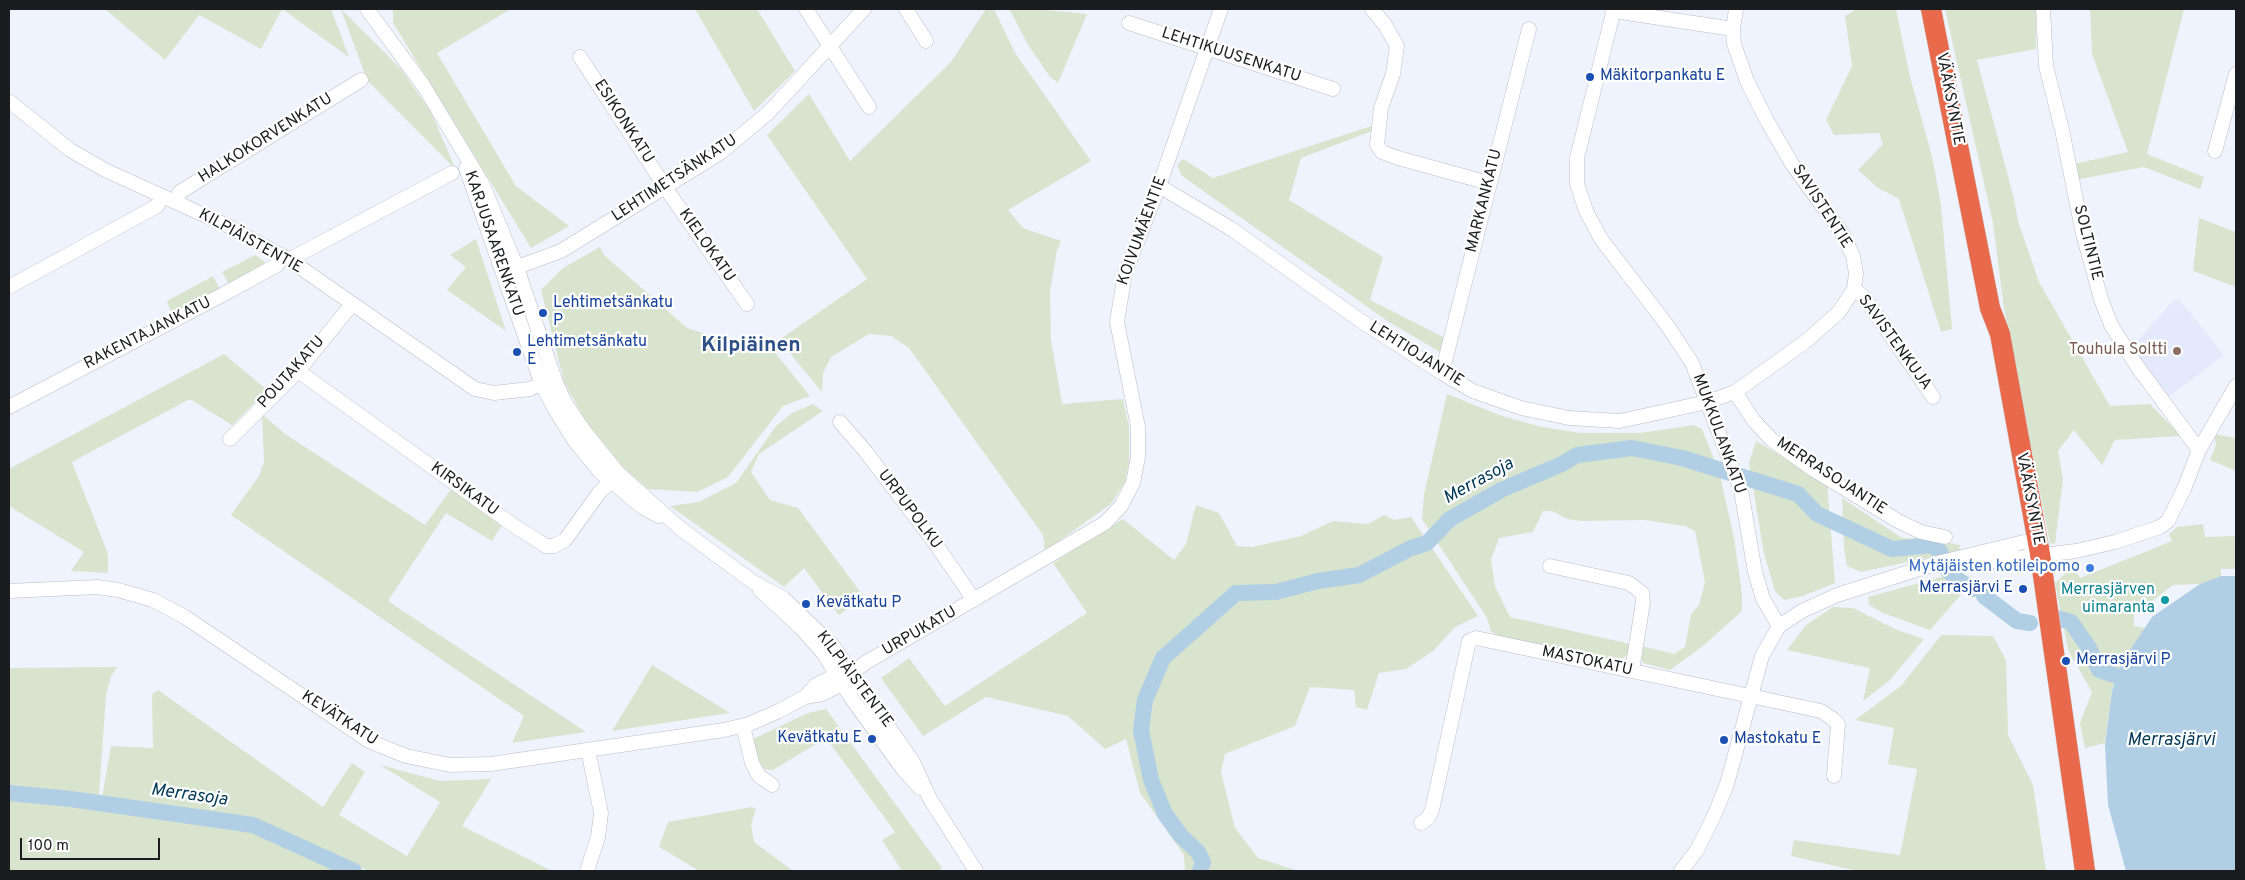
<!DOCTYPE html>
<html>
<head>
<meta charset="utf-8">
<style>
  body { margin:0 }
  #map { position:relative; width:2245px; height:880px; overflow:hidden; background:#eff3fd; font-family:Overpass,sans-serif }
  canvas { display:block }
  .frame { position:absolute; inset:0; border:10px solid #1b1c1f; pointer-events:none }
  .scale { position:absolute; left:20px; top:838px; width:140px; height:22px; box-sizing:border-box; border:2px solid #1b1c1f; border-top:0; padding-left:6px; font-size:15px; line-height:18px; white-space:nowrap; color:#1b1c1f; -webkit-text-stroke:4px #fff; paint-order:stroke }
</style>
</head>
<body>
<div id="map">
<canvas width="2245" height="880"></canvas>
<div class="frame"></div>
<div class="scale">100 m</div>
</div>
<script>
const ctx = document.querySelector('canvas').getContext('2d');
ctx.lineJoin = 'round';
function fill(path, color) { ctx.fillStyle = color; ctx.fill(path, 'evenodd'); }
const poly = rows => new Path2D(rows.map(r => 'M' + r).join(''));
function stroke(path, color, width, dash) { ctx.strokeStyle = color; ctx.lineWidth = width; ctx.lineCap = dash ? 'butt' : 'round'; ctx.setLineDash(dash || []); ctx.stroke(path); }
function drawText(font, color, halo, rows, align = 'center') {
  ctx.font = font + ' Overpass,sans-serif'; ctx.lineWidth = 4.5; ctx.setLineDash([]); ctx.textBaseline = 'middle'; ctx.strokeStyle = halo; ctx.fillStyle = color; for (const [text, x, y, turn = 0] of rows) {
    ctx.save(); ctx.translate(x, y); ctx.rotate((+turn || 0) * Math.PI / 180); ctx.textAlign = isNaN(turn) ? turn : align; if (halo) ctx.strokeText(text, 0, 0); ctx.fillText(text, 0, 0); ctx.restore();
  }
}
fill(poly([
  [2179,299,2224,355,2166,399,2131,348,2174,300]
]), '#e4eafc');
fill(poly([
  [105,9,331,9,349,57,282,9,261,49,199,15,165,60],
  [341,9,401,69,431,112,456,170,367,80],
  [393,9,511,9,437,53,516,186,569,226,531,248,393,23],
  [695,9,757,9,795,71,754,111],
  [986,9,994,9,1015,53,1091,161,1008,210,1023,228,1061,241,1057,250,1050,291,1051,340,1062,404,1123,399,1129,427,1129,462,1125,482,1111,504,1045,551,1043,535,909,348,891,336,869,334,831,357,823,373,822,392,779,340,867,279,767,135,809,94,850,161,951,62],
  [1857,9,1896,9,1910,77,1932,156,1941,205,1952,329,1941,332,1899,199,1878,188,1858,170,1883,144,1879,133,1834,135,1826,120,1852,66,1845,16],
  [1945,9,2036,9,2036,49,1977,60,2014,199,2018,221,2039,282,2110,406,2150,404,2181,436,2115,440,2102,465,2074,430,2058,451,2063,479,2055,544,2050,543,2004,309,1993,223],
  [2090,9,2184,9,2147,154,2204,177,2200,189,2144,167,2075,180,2074,164,2128,152,2092,54],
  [1010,10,1045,10,1087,14,1058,83,1050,77,1028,45],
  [1374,125,1372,131,1301,158,1289,200,1383,257,1370,300,1445,338,1440,352,1389,322,1182,176,1177,165,1183,159,1213,178],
  [2199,218,2236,232,2236,287,2193,271],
  [476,239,506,331,447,290,466,267,450,255],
  [600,247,604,255,687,328,756,350,768,344,810,396,783,406,728,477,697,492,648,489,624,468,585,420,564,382,541,290,563,268],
  [255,255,265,262,259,270,230,286,222,272],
  [213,276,221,291,172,315,167,301],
  [224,354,267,390,232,425,190,399,72,462,108,554,108,573,71,571,84,552,9,506,9,469],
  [1447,394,1499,415,1542,427,1581,433,1640,433,1694,425,1702,429,1719,471,1734,538,1742,594,1742,611,1703,646,1670,670,1643,663,1640,656,1641,646,1674,654,1685,647,1691,614,1699,605,1705,582,1695,531,1685,526,1645,520,1581,521,1567,519,1552,511,1543,511,1533,532,1499,538,1491,560,1495,586,1510,617,1630,644,1627,655,1619,661,1498,636,1491,631,1487,618,1422,519,1424,494],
  [813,404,823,411,759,454,751,472,770,500,798,508,864,597,839,615,804,568,784,587,670,506,699,502,736,483,776,426,792,413],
  [262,414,285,434,425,525,452,488,502,525,492,541,446,513,388,601,586,732,512,743,524,716,231,515,259,476,264,462],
  [2214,434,2236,438,2236,471,2210,460,2216,445],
  [1756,441,1827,483,1835,583,1803,596,1784,600,1775,591,1764,554,1749,463],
  [1842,498,1902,538,1930,539,1960,545,1959,551,1861,572,1847,566,1844,548],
  [1196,505,1219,513,1237,546,1252,547,1301,536,1333,521,1368,524,1384,515,1394,520,1411,517,1478,616,1455,627,1433,651,1406,669,1379,673,1367,710,1356,707,1354,690,1310,687,1295,726,1225,754,1221,772,1235,828,1258,858,1299,871,1185,871,1184,855,1140,793,1126,739,1105,749,1068,716,986,697,923,736,881,678,909,658,945,706,1087,613,1053,563,1123,519,1174,560,1186,544],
  [2203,524,2205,537,2236,536,2236,569,2221,569,2221,576,2200,584,2173,585,2134,615,2134,626,2145,628,2122,662,2112,690,2105,743,2085,748,2080,723,2092,692,2068,650,2055,583,2073,567,2080,578,2172,541,2169,534,2177,527],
  [1952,574,1972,582,1930,630,1883,613,1869,605,1868,597],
  [1833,607,1853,608,1897,630,1924,639,1889,681,1863,701,1870,668,1787,650,1806,625],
  [1941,635,1993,636,2006,660,2008,735,2033,785,2046,871,1858,871,1791,856,1794,840,1900,855,1917,769,1888,764,1894,728,1855,720,1901,686],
  [652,665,730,713,612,731],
  [117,667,111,676,106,695,98,809,253,832,342,871,9,871,9,668],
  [158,690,323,807,352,763,365,772,339,815,407,856,440,802,380,765,440,781,491,779,462,826,552,871,369,871,254,820,102,797,111,746,153,748,152,694],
  [826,709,942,868,937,871,902,871,882,840,895,832,826,738,773,770,762,769,751,740,808,713],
  [752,807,756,809,751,825,754,842,793,871,695,871,696,869,659,847,668,822]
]), '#d8e4ce');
fill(poly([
  [2221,576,2236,576,2236,871,2126,871,2108,805,2105,745,2112,691,2122,662,2152,617,2200,584]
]), '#b0cee4');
stroke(poly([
  [1948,571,1961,582,1973,589],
  [1984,596,2017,621,2030,623],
  [2057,618,2071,622,2089,648,2099,670,2117,676],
  [9,793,71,799,253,825,354,871],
  [1200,871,1203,862,1198,852,1181,836,1165,814,1151,780,1141,730,1145,700,1163,658,1236,593,1276,592,1318,581,1359,575,1411,548,1427,543,1450,519,1501,490,1562,464,1577,455,1632,448,1682,458,1798,494,1817,514,1892,549,1932,545,1941,553]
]), '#b0cee4', 16);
const minor = poly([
  [367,9,423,85,482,183,517,268,555,380,565,403,585,432,618,473,681,529,753,582,783,598,833,646,913,762,930,799,976,871],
  [806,9,869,107],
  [906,9,926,41],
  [1372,9,1385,25,1397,46,1393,74,1381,108,1377,145,1382,152,1398,158,1489,183],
  [1614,9,1577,158,1577,184,1586,211,1601,239,1667,325,1692,363,1741,490,1755,572,1763,599,1779,626],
  [2043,9,2046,66,2062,130,2083,234,2101,299,2111,325,2137,366,2199,450],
  [1614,11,1733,29],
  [1129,23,1333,89],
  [580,57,671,196,747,304],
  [9,101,70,150,105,170,228,226,291,261,475,389,494,393,530,389,547,381,550,367],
  [2215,151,2236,74],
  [466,168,542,385,553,406,574,440,600,472,642,507,659,516],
  [1159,186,1230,228,1361,321,1442,373,1473,391,1521,408,1569,418,1620,421,1707,402,1735,392,1805,342,1839,312,1854,289,1856,273,1853,256,1842,233,1792,164,1766,119,1747,81,1734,44,1733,29,1736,9],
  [175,202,180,192,361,80],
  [291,261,294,257,452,173],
  [509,270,561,251,720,153,768,113,864,9],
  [9,287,157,206,162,197],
  [1854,289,1864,297,1933,397],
  [298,371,513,525,546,546,554,546,565,540,599,493,616,476],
  [1442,373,1529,29],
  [1735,392,1754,421,1772,440,1814,470,1898,521,1921,532,1945,537],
  [9,407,224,294,277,265,283,256],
  [840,422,866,452,935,543,974,600],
  [230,439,298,371,352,304],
  [1550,566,1629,583,1642,593,1643,602,1632,671],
  [1952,566,2076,551,2115,542,2160,527,2168,521,2184,489,2199,450,2236,386],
  [760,590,801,628,823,653,852,699,902,768,920,788],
  [9,591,97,587,118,590,153,600,185,617,369,741,406,756,450,765,491,764,724,730,749,724,779,711,805,697,816,685,836,675,853,672],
  [805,697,822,694,842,684,853,672,865,663,1105,523,1121,506,1133,483,1138,457,1138,427,1117,322,1125,273,1159,186,1221,9],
  [743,726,752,763,759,776,772,785],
  [1421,823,1428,818,1432,810,1469,641,1476,638,1821,711,1833,719,1838,724,1834,776],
  [587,871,598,837,601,813,588,750],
  [1681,871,1697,850,1714,816,1727,784,1762,656,1779,626,1802,611,1837,595,1941,562,2024,542,2035,546,2039,554]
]);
const highway = poly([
  [1931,9,1990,308,2000,334,2040,554,2085,871]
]);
stroke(minor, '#babdc8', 15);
stroke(highway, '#d1d2d2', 21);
stroke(minor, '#fff', 14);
stroke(highway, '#e8694b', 20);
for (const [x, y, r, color] of [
  [1590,77,5,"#1a4fb4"],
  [543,313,5,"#1a4fb4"],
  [2177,351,5,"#8d6e63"],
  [517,352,5,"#1a4fb4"],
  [2090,568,5,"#3f7fe0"],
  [2023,589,5,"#1a4fb4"],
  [2165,600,5,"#0f9aa8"],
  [806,604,5,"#1a4fb4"],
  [2066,661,5,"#1a4fb4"],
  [872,739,5,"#1a4fb4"],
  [1724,740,5,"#1a4fb4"]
]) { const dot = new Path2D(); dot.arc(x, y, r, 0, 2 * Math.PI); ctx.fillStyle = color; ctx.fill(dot); stroke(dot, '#fff', 2); }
drawText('16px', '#1b1c1f', '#fff', [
  ["LEHTIKUUSENKATU",1231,56,18],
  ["VÄÄKSYNTIE",1949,99,79],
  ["ESIKONKATU",623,122,57],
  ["HALKOKORVENKATU",266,139,-32],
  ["LEHTIMETSÄNKATU",675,179,-33],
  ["MARKANKATU",1485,201,-76],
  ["SAVISTENTIE",1821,207,57],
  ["KOIVUMÄENTIE",1143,231,-70],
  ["KILPIÄISTENTIE",250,242,29],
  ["SOLTINTIE",2087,243,76],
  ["KARJUSAARENKATU",493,244,71],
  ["KIELOKATU",706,246,55],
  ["RAKENTAJANKATU",148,334,-27],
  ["SAVISTENKUJA",1894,343,54],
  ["LEHTIOJANTIE",1416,355,32],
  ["POUTAKATU",292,373,-48],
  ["MUKKULANKATU",1718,434,70],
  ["MERRASOJANTIE",1831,477,33],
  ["KIRSIKATU",464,490,36],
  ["VÄÄKSYNTIE",2029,499,79],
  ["URPUPOLKU",909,510,53],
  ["URPUKATU",920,632,-30],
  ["MASTOKATU",1587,662,12],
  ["KILPIÄISTENTIE",854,680,53],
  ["KEVÄTKATU",339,719,33]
]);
drawText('16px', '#164399', '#fff', [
  ["Mäkitorpankatu E",1600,77],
  ["Lehtimetsänkatu",553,304],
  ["P",553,322],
  ["Lehtimetsänkatu",527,343],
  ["E",527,361],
  ["Merrasjärvi E",2013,589,"right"],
  ["Kevätkatu P",816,604],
  ["Merrasjärvi P",2076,661],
  ["Kevätkatu E",862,739,"right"],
  ["Mastokatu E",1734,740]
], 'left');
drawText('16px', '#785e54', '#fff', [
  ["Touhula Soltti",2167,351]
], 'right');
drawText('16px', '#366cbe', '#fff', [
  ["Mytäjäisten kotileipomo",2080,568]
], 'right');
drawText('16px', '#0d838f', '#fff', [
  ["Merrasjärven",2155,591],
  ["uimaranta",2155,609]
], 'right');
drawText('italic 18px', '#023958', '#fff', [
  ["Merrasoja",1479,482,-29],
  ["Merrasjärvi",2171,741],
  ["Merrasoja",189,796,8]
]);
drawText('bold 21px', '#2d5087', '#fff', [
  ["Kilpiäinen",751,347]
]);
</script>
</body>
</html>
